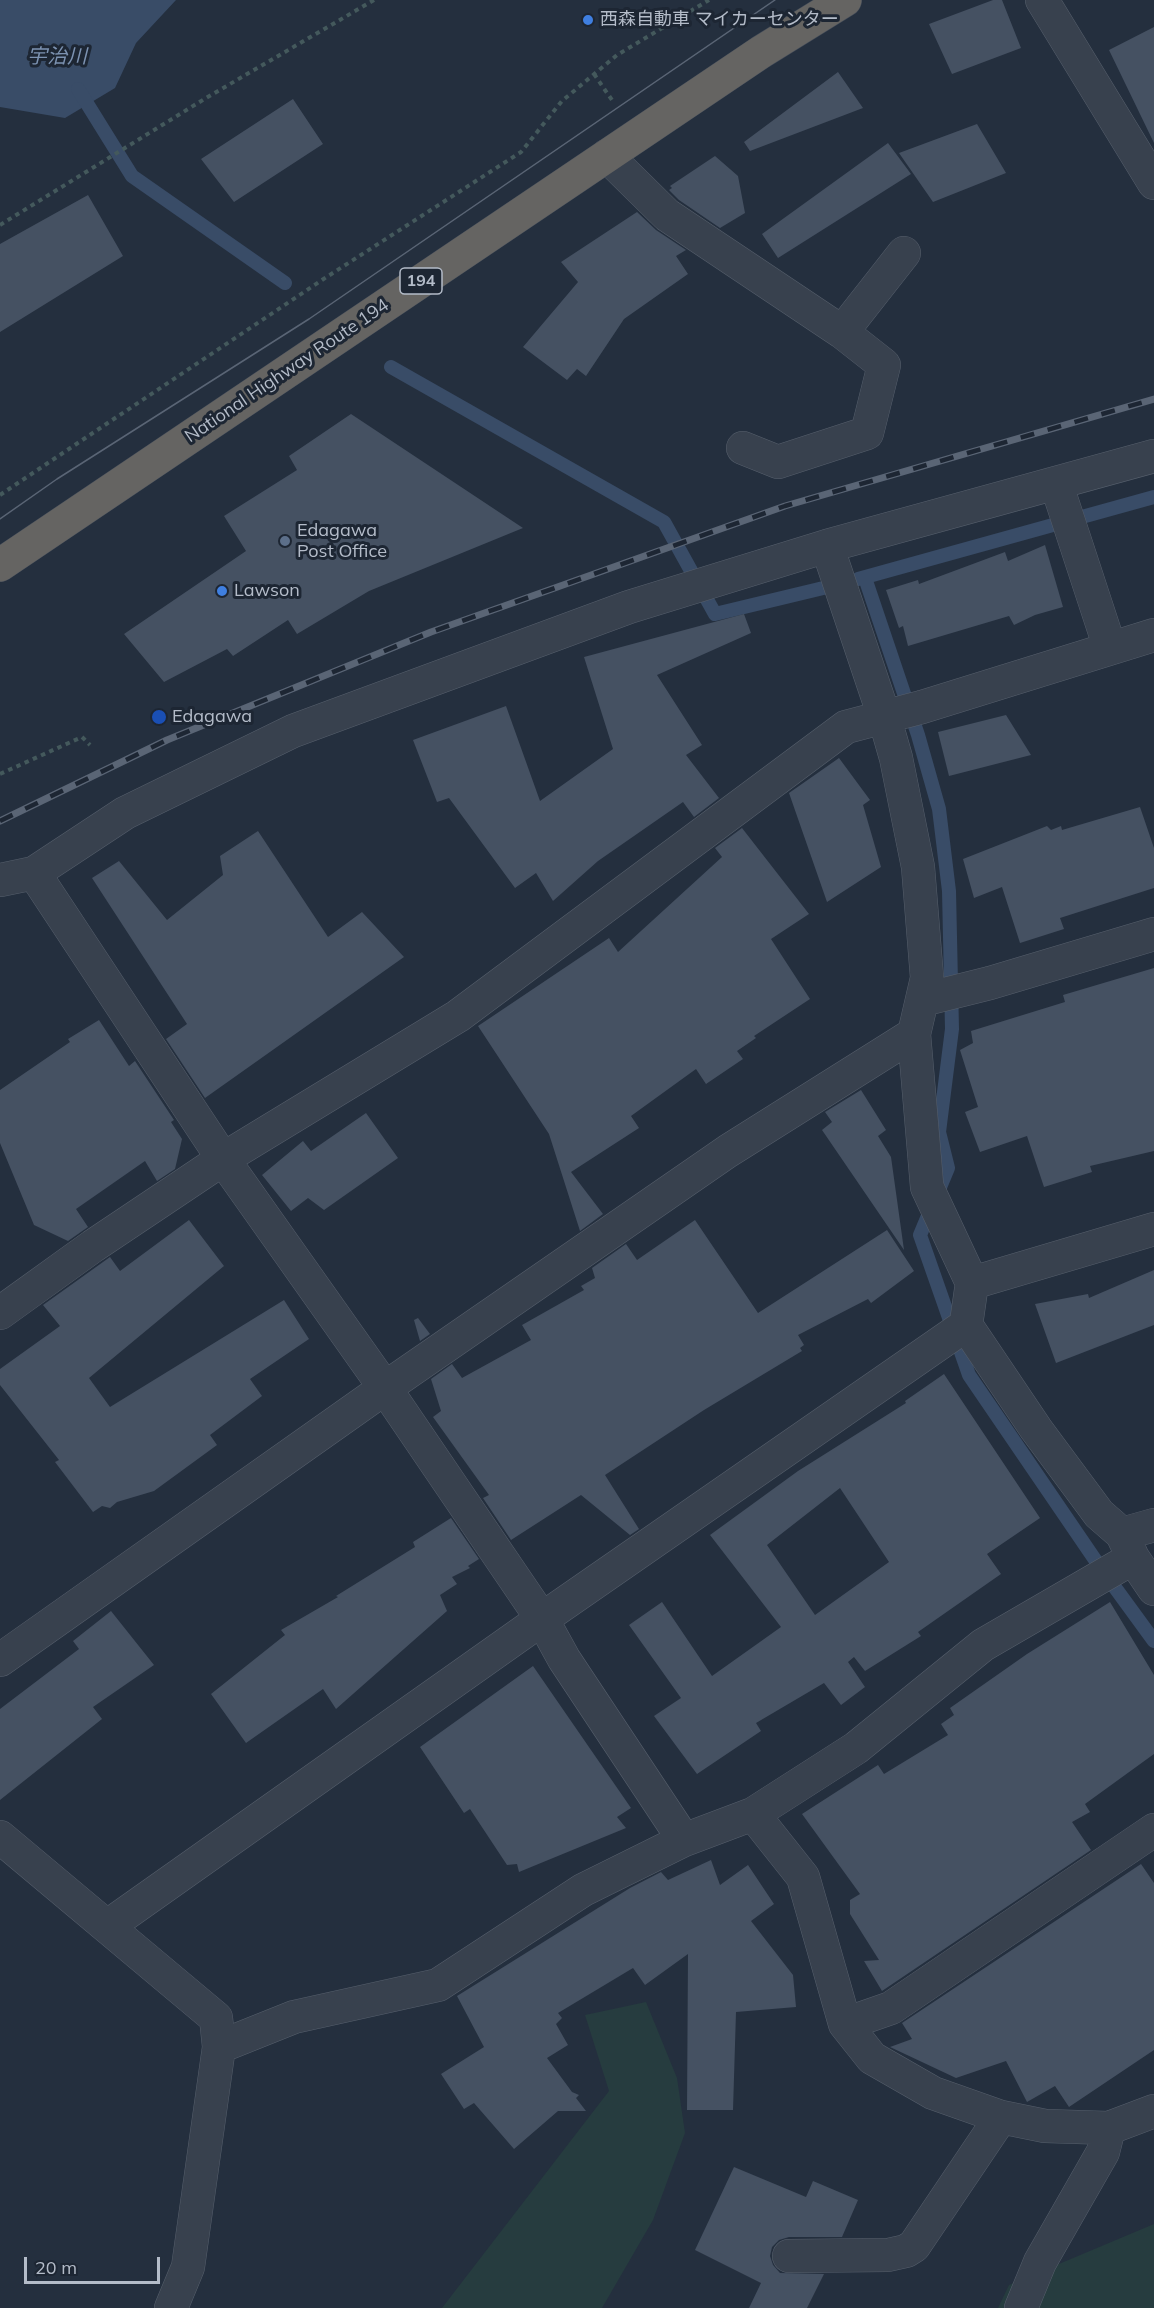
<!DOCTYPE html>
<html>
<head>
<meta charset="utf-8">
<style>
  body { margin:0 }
  #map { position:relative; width:1154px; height:2308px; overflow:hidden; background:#242f3e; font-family:Mulish,sans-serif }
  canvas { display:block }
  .scale { position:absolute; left:24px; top:2257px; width:136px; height:27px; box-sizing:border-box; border:3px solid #b4bcc9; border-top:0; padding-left:8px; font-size:18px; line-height:21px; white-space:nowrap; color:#b4bcc9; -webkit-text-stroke:4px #1d2633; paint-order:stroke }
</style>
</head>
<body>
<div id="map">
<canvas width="1154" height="2308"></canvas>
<div class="scale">20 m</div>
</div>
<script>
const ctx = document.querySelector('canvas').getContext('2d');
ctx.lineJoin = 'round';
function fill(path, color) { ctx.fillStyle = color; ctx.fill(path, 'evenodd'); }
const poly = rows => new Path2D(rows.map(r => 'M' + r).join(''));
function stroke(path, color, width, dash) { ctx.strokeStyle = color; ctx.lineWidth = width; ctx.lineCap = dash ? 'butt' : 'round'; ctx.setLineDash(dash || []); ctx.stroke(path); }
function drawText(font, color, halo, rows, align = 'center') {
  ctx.font = font + ' Mulish,"Noto Sans JP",sans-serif'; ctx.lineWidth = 6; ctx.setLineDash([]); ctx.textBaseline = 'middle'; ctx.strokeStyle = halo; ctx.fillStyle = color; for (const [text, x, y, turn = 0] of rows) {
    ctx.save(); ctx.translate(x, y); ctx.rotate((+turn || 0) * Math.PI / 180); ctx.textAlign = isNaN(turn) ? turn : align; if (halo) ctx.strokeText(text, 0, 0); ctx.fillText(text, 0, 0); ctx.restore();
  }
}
fill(poly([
  [646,2002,677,2078,685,2133,653,2220,602,2308,442,2308,609,2091,585,2015],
  [1154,2224,1154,2308,998,2308,1009,2285]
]), '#263c3f');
fill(poly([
  [0,0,176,0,136,43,115,88,65,118,0,107]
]), '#394c67');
stroke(poly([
  [78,89,132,176,285,283],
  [391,367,664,522,715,614,840,584],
  [865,578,918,735,939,809,949,891,952,1029,939,1132,948,1168,920,1235,969,1375,1100,1567,1154,1641],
  [858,579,1154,497]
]), '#394c67', 14);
fill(poly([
  [993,0,1002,0,1021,48,952,74,929,24],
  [1154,27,1154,143,1109,50],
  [838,72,863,108,750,151,744,142],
  [293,99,323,144,234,202,201,159],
  [977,124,1006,173,933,202,899,153],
  [888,143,911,174,778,258,762,234],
  [715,156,738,176,745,213,720,228,679,200,669,190,672,188,670,186],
  [88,195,123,256,0,332,0,244],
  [637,212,656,230,686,250,676,256,688,274,624,319,586,376,577,369,567,380,523,347,578,282,561,262],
  [351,414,523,528,369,591,297,634,288,620,233,656,227,649,164,682,124,634,246,551,224,516,297,470,289,456],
  [1045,545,1063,607,1035,615,1014,625,1009,616,908,646,903,626,899,628,886,590,918,580,919,584,1005,552,1008,561],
  [744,614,751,633,657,675,702,745,686,755,719,798,694,817,683,802,598,861,553,901,536,873,515,888,449,798,437,802,413,740,506,706,540,801,613,749,584,657],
  [1006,715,1031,755,949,776,938,732],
  [839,758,870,800,863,805,881,867,827,902,789,793],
  [1140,807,1154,848,1154,888,1060,918,1064,929,1020,943,1002,887,974,898,963,859,1047,826,1051,830,1061,826,1062,830],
  [742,828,809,914,771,939,810,999,754,1036,756,1038,737,1051,743,1059,706,1084,696,1069,631,1116,639,1128,571,1172,603,1214,580,1231,549,1134,478,1026,609,938,618,952,722,857,715,848],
  [258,831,328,937,362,912,404,957,205,1098,166,1039,187,1024,92,878,119,861,167,920,223,875,220,856],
  [1154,968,1154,1151,1090,1166,1092,1172,1044,1187,1027,1136,980,1152,965,1112,978,1107,960,1050,973,1043,971,1031,1065,1002,1063,995],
  [99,1020,129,1066,135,1061,174,1120,171,1122,182,1139,175,1169,157,1181,145,1161,76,1209,88,1227,68,1241,34,1225,0,1143,0,1090,70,1042,68,1039],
  [861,1090,886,1130,878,1136,891,1157,904,1250,822,1130,832,1122,825,1112],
  [366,1113,398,1158,324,1210,308,1198,291,1211,262,1175,303,1141,311,1151],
  [189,1220,224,1266,89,1378,110,1407,284,1300,309,1339,250,1379,262,1396,210,1435,217,1445,154,1491,117,1502,110,1508,102,1506,93,1512,55,1462,59,1460,0,1385,0,1369,60,1326,43,1305,110,1257,120,1271],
  [695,1220,758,1313,887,1230,914,1271,871,1303,868,1299,798,1335,804,1345,800,1348,802,1351,704,1410,605,1475,639,1529,630,1535,581,1495,511,1540,483,1498,489,1495,433,1417,441,1411,431,1379,452,1364,462,1378,531,1340,522,1325,584,1290,581,1286,595,1278,592,1268,626,1244,637,1260],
  [1154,1270,1154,1325,1056,1363,1035,1304,1088,1294,1089,1298],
  [418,1318,430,1334,420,1341,414,1320],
  [944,1374,1040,1518,987,1554,1001,1574,918,1632,921,1636,865,1671,854,1657,848,1662,865,1687,841,1705,824,1683,756,1723,761,1731,697,1774,654,1716,681,1698,629,1625,662,1602,712,1676,781,1627,710,1535,798,1471,906,1403,905,1401],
  [840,1488,889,1562,815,1615,767,1545],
  [451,1518,479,1559,468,1566,470,1568,452,1577,457,1584,440,1595,447,1611,336,1709,323,1689,246,1743,211,1694,285,1635,281,1630,338,1597,336,1596,415,1547,413,1542],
  [1110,1602,1154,1675,1154,1754,1085,1804,1090,1812,1072,1822,1091,1850,882,1991,864,1961,879,1960,850,1914,850,1900,860,1894,802,1814,878,1765,884,1774,948,1735,941,1724,954,1715,950,1708,1027,1654],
  [111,1611,154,1665,93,1707,102,1719,0,1800,0,1709,79,1649,73,1641],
  [533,1666,631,1808,617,1817,626,1828,519,1872,517,1864,507,1865,470,1809,464,1813,420,1747],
  [711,1860,720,1885,748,1865,774,1904,751,1921,793,1975,796,2007,736,2012,733,2110,687,2110,688,1954,645,1985,633,1968,558,2013,562,2018,556,2024,568,2045,547,2058,572,2092,579,2095,576,2098,586,2111,558,2111,514,2149,474,2103,464,2109,441,2074,484,2047,457,1996,630,1888,661,1872,668,1880],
  [1141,1864,1154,1883,1154,2050,1069,2107,1055,2086,1027,2102,1006,2061,956,2078,890,2047,912,2039,902,2023],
  [734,2167,806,2197,813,2181,858,2200,842,2237,789,2237,779,2240,772,2247,770,2256,773,2265,780,2273,824,2274,807,2308,749,2308,761,2283,695,2250]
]), '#455162');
const minor = poly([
  [1042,0,1154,183],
  [607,156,667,215,842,332,884,365,867,433,778,462,743,448],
  [842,332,904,253],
  [1056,483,1110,648],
  [827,546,884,716,896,758,918,867,927,978,914,1034,927,1187,972,1283,966,1325,1036,1429,1099,1514,1122,1534,1133,1558,1154,1589],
  [34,873,223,1159,385,1388,542,1619,564,1659,684,1840],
  [0,880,34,873,125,813,293,731,629,607,827,546,1154,456],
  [922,1000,990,983,1154,934],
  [972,1283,1154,1229],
  [0,1313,93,1246,223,1159,458,1016,846,727,922,707,1154,635],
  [1122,1534,1154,1525],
  [0,1660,385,1388,728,1151,914,1034],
  [753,1814,803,1877,845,2024,872,2058,933,2093,1001,2117,1045,2126,1109,2128,1154,2111],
  [0,1837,216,2018,219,2047,188,2267,171,2308],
  [108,1926,542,1619,966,1325],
  [845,2024,891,2008,1154,1830],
  [219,2047,294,2017,438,1985,583,1890,684,1840,753,1814,856,1748,983,1645,1133,1558],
  [789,2256,888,2255,906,2251,914,2246,1001,2117],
  [1021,2308,1040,2262,1103,2152,1109,2128]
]);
const trunk = poly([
  [0,565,761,52,845,0]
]);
stroke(minor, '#565f6c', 34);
stroke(trunk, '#434c59', 34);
stroke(poly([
  [594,74,614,103],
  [0,225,206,98,374,0],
  [0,495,322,280,521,152,562,101,617,55,709,0],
  [0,774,82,737,90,745]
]), '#44595c', 4, [4.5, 4.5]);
stroke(minor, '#38414e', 33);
stroke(trunk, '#656462', 33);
stroke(poly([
  [0,519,57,479,309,319,775,0]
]), '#5a6575', 1.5);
const rail = poly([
  [0,821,167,740,431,632,785,506,1154,399]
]);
stroke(rail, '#5a6575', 7);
stroke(rail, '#1d2633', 4.5, [14]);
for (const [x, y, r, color] of [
  [588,20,6,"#3f7fe0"],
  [285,541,6,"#5c6f8a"],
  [222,591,6,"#3f7fe0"],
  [159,717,8,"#1a4fb4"]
]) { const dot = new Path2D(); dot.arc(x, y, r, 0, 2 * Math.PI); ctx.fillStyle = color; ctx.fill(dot); stroke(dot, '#1d2633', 2); }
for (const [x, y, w] of [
  [421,281,42]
]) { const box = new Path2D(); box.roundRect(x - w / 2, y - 13, w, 26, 4.5); ctx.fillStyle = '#1d2633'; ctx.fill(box); stroke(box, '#b4bcc9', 1.5); }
drawText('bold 16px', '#b4bcc9', null, [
  ["194",421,281]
]);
drawText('18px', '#b4bcc9', '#1d2633', [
  ["西森自動車 マイカーセンター",600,20],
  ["Edagawa",297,531],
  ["Post Office",297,552],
  ["Lawson",234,591],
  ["Edagawa",172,717]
], 'left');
drawText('18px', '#b4bcc9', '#1d2633', [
  ["National Highway Route 194",287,371,-34]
]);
drawText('italic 20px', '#7c92b1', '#1d2633', [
  ["宇治川",57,57]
]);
</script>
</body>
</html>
